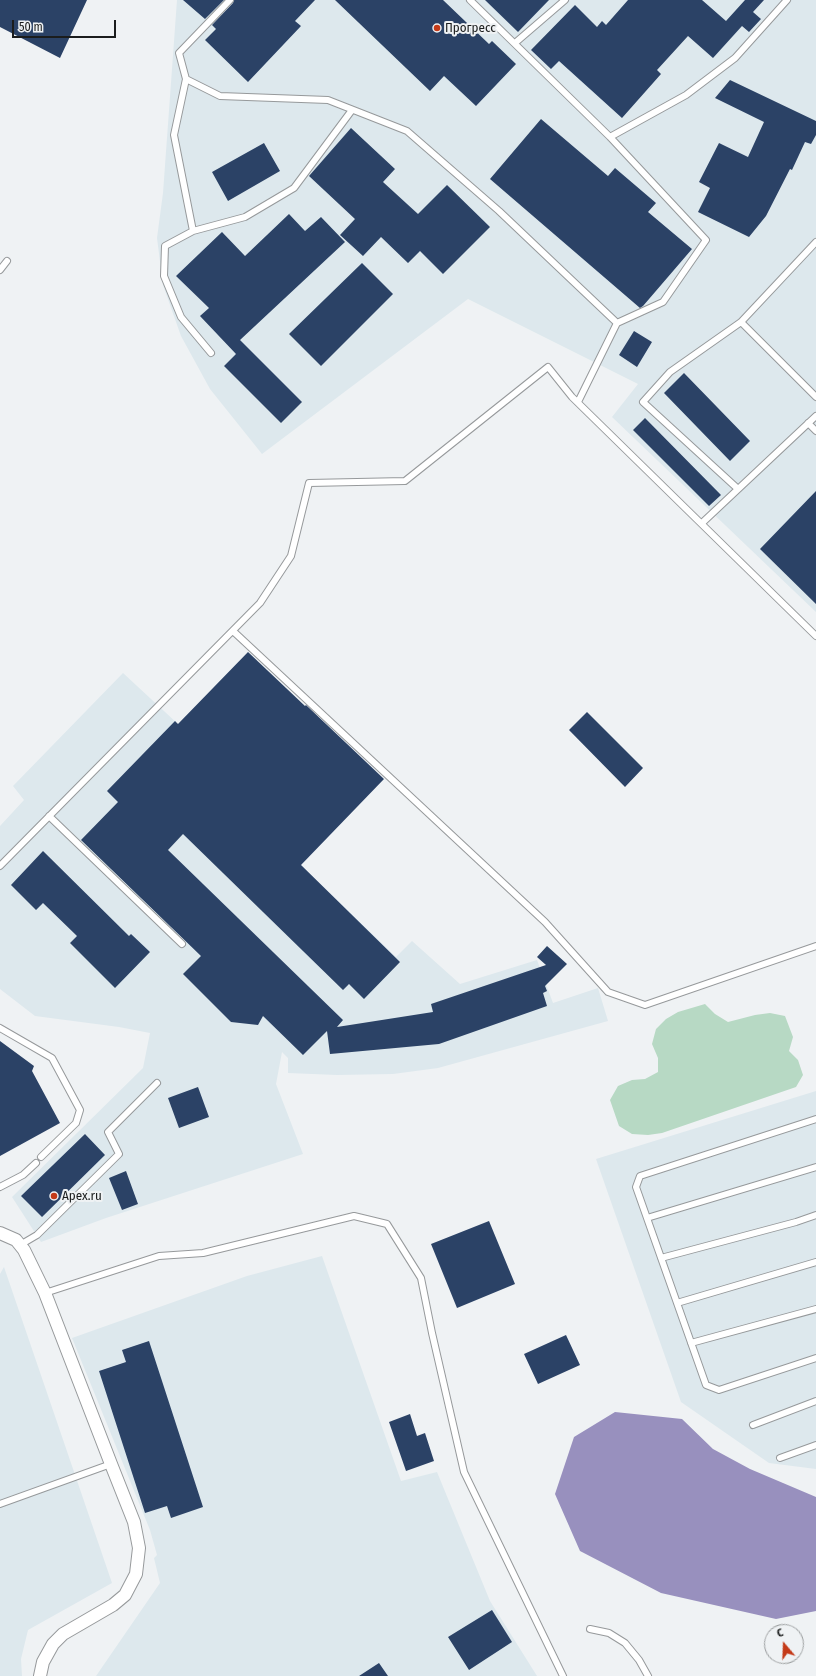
<!DOCTYPE html>
<html>
<head>
<meta charset="utf-8">
<style>
  body { margin:0 }
  #map { position:relative; width:816px; height:1676px; overflow:hidden; background:#eff2f4; font-family:"Fira Sans Condensed",sans-serif }
  canvas { display:block }
  .north { position:absolute; left:764px; top:1624px; width:40px; height:40px; box-sizing:border-box; background:#eff2f4; border:1px solid #9a9d9e; border-radius:50%; rotate:341deg; font-size:11px; font-weight:700; line-height:16px; text-align:center; color:#1b1d1d }
  .north::after { content:''; display:block; margin:auto; width:14px; height:18px; background:#c43a18; clip-path:polygon(50% 0,100% 100%,50% 72%,0 100%) }
  .scale { position:absolute; left:12px; top:20px; width:104px; height:18px; box-sizing:border-box; border:2px solid #1b1d1d; border-top:0; padding-left:5px; font-size:12px; line-height:14px; white-space:nowrap; color:#1b1d1d; -webkit-text-stroke:3px #eff2f4; paint-order:stroke }
</style>
</head>
<body>
<div id="map">
<canvas width="816" height="1676"></canvas>
<div class="north">С</div>
<div class="scale">50 m</div>
</div>
<script>
const ctx = document.querySelector('canvas').getContext('2d');
ctx.lineJoin = 'round';
function fill(path, color) { ctx.fillStyle = color; ctx.fill(path, 'evenodd'); }
const poly = rows => new Path2D(rows.map(r => 'M' + r).join(''));
function stroke(path, color, width, dash) { ctx.strokeStyle = color; ctx.lineWidth = width; ctx.lineCap = dash ? 'butt' : 'round'; ctx.setLineDash(dash || []); ctx.stroke(path); }
function drawText(font, color, halo, rows, align = 'center') {
  ctx.font = font + ' "Fira Sans Condensed",sans-serif'; ctx.lineWidth = 4; ctx.setLineDash([]); ctx.textBaseline = 'middle'; ctx.strokeStyle = halo; ctx.fillStyle = color; for (const [text, x, y, turn = 0] of rows) {
    ctx.save(); ctx.translate(x, y); ctx.rotate((+turn || 0) * Math.PI / 180); ctx.textAlign = isNaN(turn) ? turn : align; if (halo) ctx.strokeText(text, 0, 0); ctx.fillText(text, 0, 0); ctx.restore();
  }
}
fill(poly([
  [177,0,816,0,816,612,612,417,638,384,468,299,262,454,210,389,181,336,163,285,157,238,163,193],
  [123,673,178,724,219,786,396,957,412,941,460,984,537,960,553,1003,598,988,608,1021,438,1068,393,1074,337,1075,288,1073,288,1058,282,1052,276,1084,303,1154,106,1218,41,1242,12,1197,143,1068,150,1033,119,1027,35,1016,0,989,0,826,24,800,13,786],
  [816,1091,816,1469,769,1463,681,1402,596,1159],
  [322,1256,401,1481,437,1472,490,1601,537,1676,96,1676,160,1583,154,1558,157,1555,150,1530,72,1338,247,1276],
  [4,1267,112,1583,28,1630,21,1659,22,1676,0,1676,0,1274]
]), '#dde8ed');
fill(poly([
  [705,1004,715,1014,728,1022,755,1015,770,1013,785,1016,793,1037,789,1051,798,1060,803,1075,796,1087,662,1133,648,1135,632,1134,619,1126,610,1100,618,1086,632,1080,645,1079,658,1072,658,1058,652,1044,656,1029,666,1019,678,1012]
]), '#b7d9c4');
fill(poly([
  [615,1412,682,1419,713,1449,750,1469,816,1497,816,1611,776,1619,661,1593,580,1551,555,1494,574,1437]
]), '#9890be');
fill(poly([
  [0,0,87,0,60,58,0,27],
  [183,0,224,0,205,19],
  [234,0,315,0,295,21,301,26,248,82,205,40,216,29,212,25,233,3],
  [335,0,443,0,489,44,492,41,516,64,476,106,444,76,430,91],
  [485,0,549,0,518,32],
  [628,0,702,0,726,21,745,0,764,0,753,12,761,19,749,32,742,26,713,58,688,36,657,70,661,74,622,118,559,61,551,69,531,50,575,5,597,27,602,21,606,25],
  [730,80,816,121,816,135,811,144,805,142,792,170,790,169,766,216,749,237,698,212,710,188,699,182,719,143,748,157,764,122,715,98],
  [541,119,608,176,615,168,656,203,648,212,692,249,643,306,640,308,490,179],
  [351,128,395,169,383,182,418,214,447,185,490,227,443,274,420,251,408,263,381,237,363,256,340,235,355,219,309,176],
  [264,143,280,171,228,201,212,172],
  [289,214,305,231,321,217,345,242,240,340,302,402,281,423,224,366,236,354,200,316,209,308,176,276,222,232,245,256],
  [362,263,393,294,321,366,289,334],
  [634,331,652,342,637,367,619,355],
  [684,373,750,441,730,461,664,393],
  [645,418,721,495,709,506,633,430],
  [816,491,816,604,760,549],
  [248,652,305,706,306,705,384,779,301,865,400,962,364,999,349,984,343,990,183,834,168,850,343,1020,337,1027,433,1012,431,1004,546,965,537,957,547,946,567,964,545,986,547,991,543,993,547,1006,439,1044,330,1054,327,1031,303,1055,263,1016,258,1025,231,1022,183,974,201,956,81,840,118,802,107,791,175,721,178,724],
  [587,712,643,768,625,787,569,730],
  [43,851,129,936,131,934,150,952,115,988,70,943,77,936,43,903,36,910,11,885],
  [0,1041,34,1066,32,1071,60,1123,0,1156],
  [198,1087,209,1117,179,1128,168,1098],
  [85,1134,105,1155,42,1217,21,1196],
  [126,1171,138,1204,122,1210,109,1178],
  [489,1221,515,1284,457,1308,431,1244],
  [566,1335,580,1365,538,1384,524,1354],
  [149,1341,203,1507,171,1518,167,1506,145,1513,99,1371,126,1362,122,1350],
  [410,1414,417,1436,425,1433,434,1461,406,1471,389,1422],
  [492,1610,512,1642,469,1670,448,1637],
  [379,1663,388,1676,359,1676]
]), '#2b4266');
const lane = poly([
  [230,0,179,53,186,79,220,96,328,100,407,131,499,211,617,323,578,402],
  [470,0,610,137,706,240,663,302,617,323],
  [515,43,565,0],
  [186,79,174,135,193,231,165,246,164,276,181,317,211,353],
  [610,137,686,95,735,58,787,0],
  [193,231,245,217,294,188,352,110],
  [816,242,741,322,816,397],
  [0,270,7,261],
  [808,423,816,431],
  [738,489,643,402,670,372,741,322],
  [702,523,816,416],
  [233,631,545,922,608,992,645,1005,816,946],
  [49,816,182,944],
  [0,866,260,603,291,556,309,483,405,481,548,367,572,397,816,636],
  [0,1028,52,1058,80,1110,76,1123,41,1157],
  [816,1119,640,1176,636,1187,706,1385,719,1390,816,1358],
  [0,1187,23,1175,36,1163],
  [647,1218,816,1167],
  [20,1245,37,1235,119,1154,108,1132,157,1083],
  [661,1258,796,1222,816,1215],
  [45,1293,159,1256,203,1253,354,1216,387,1224,421,1278,432,1333,464,1472,563,1676],
  [677,1303,816,1262],
  [691,1343,816,1309],
  [753,1425,816,1401],
  [780,1458,816,1445],
  [0,1504,111,1464],
  [590,1629,609,1633,625,1643,639,1660,648,1676]
]);
const street = poly([
  [0,1233,16,1240,24,1250,45,1293,111,1464,134,1522,139,1548,136,1574,125,1595,113,1605,63,1634,53,1644,43,1662,40,1676]
]);
stroke(lane, '#96999b', 8);
stroke(street, '#96999b', 14);
stroke(lane, '#fff', 6);
stroke(street, '#fff', 12);
for (const [x, y, r, color] of [
  [437,28,4,"#c43a18"],
  [54,1196,4,"#c43a18"]
]) { const dot = new Path2D(); dot.arc(x, y, r, 0, 2 * Math.PI); ctx.fillStyle = color; ctx.fill(dot); stroke(dot, '#eff2f4', 1.5); }
drawText('13px', '#1b1d1d', '#eff2f4', [
  ["Прогресс",445,28],
  ["Apex.ru",62,1196]
], 'left');
</script>
</body>
</html>
